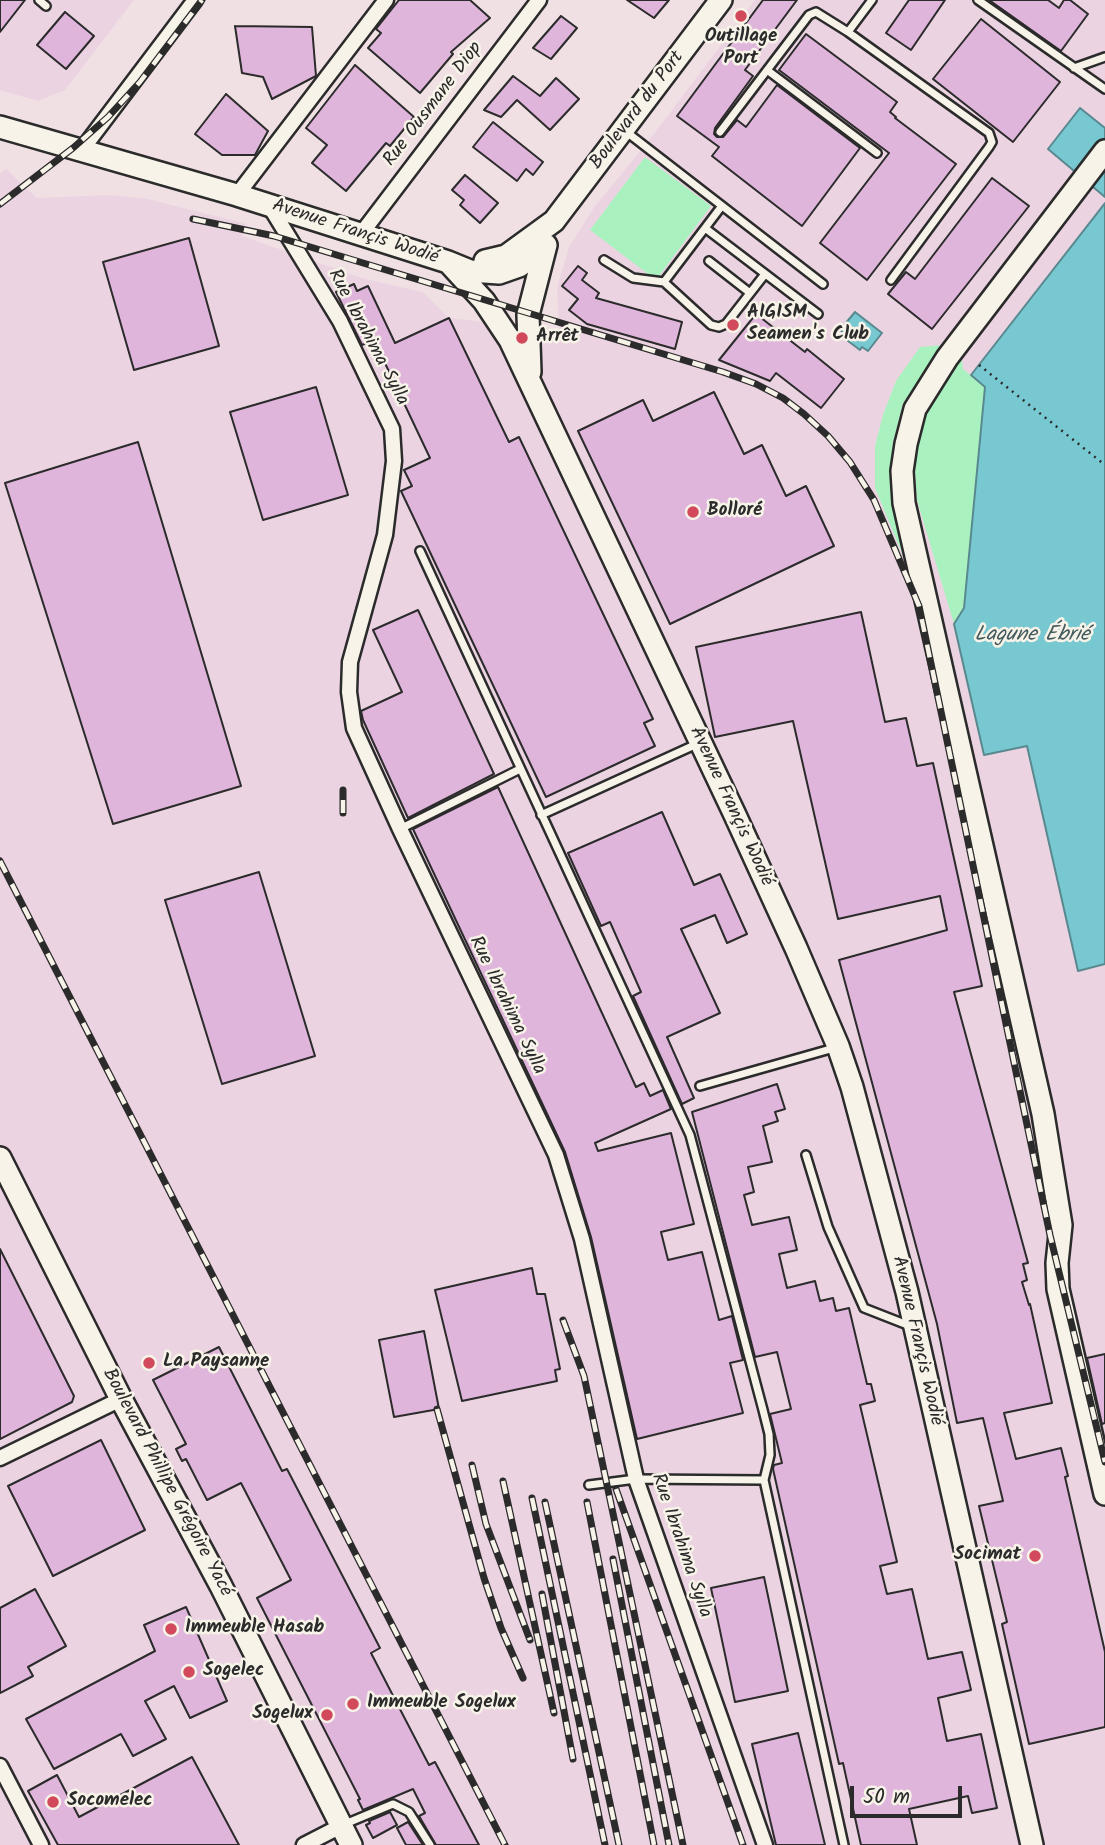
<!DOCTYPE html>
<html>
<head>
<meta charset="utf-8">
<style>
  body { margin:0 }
  #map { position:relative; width:1105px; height:1845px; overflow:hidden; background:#f0e0e4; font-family:Kalam,sans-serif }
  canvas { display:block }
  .scale { position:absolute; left:850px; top:1786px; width:112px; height:32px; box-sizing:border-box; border:4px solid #2b2b2b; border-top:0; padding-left:9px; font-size:21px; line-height:24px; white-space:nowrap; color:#2b2b2b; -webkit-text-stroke:5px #f7f3e8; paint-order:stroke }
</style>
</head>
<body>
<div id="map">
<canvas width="1105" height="1845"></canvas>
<div class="scale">50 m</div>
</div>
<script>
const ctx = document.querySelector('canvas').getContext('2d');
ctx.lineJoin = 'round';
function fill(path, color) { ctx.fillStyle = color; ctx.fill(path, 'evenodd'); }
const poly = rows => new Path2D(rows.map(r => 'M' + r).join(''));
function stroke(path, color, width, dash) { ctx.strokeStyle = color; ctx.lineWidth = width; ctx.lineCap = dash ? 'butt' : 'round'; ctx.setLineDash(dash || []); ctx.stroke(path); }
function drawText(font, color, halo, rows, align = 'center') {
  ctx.font = font + ' Kalam,sans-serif'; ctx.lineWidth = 5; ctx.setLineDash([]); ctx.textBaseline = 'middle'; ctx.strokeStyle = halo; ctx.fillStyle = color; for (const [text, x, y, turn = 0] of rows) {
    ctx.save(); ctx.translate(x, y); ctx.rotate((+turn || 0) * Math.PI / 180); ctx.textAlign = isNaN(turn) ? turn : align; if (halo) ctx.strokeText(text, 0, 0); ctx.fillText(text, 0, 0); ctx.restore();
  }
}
fill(poly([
  [0,0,134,0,65,90,38,101,0,90],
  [755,0,1105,0,1105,128,1080,109,1049,149,1105,197,1105,203,972,375,985,754,1026,745,1078,970,1105,964,1105,1845,0,1845,0,174,6,169,37,198,110,195,148,199,247,224,242,236,365,279,423,292,449,318,559,330,557,288,569,247,595,206,647,143],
  [942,346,903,404,893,442,890,471,894,506,903,552,875,446,883,415,896,381]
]), '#ebd3e1');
fill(poly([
  [645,157,711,206,656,280,590,230],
  [943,345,903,403,893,442,890,471,894,506,904,558,875,488,875,446,883,415,896,381,920,347],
  [962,360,963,369,985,387,964,609,954,624,917,500,915,471,917,443,928,409,954,367]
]), '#a9f2bf');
const water = poly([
  [1080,108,1105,128,1105,197,1048,149,1080,108],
  [1105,203,1105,964,1078,971,1027,746,984,755,954,624,964,608,985,387,971,375,1105,203],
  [855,312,882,333,868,351,862,347,860,350,844,338,846,335,840,330,855,312]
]);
fill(water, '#77c8d1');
stroke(water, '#59898f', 2);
const building = poly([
  [0,0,25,0,0,32,0,0],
  [399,0,470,0,490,18,451,52,453,54,420,93,368,48,381,33,376,29,399,0],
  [627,0,669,0,654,18,627,0],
  [763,0,797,0,745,70,753,76,715,128,714,134,717,137,723,137,737,120,746,127,777,85,860,148,802,226,712,156,719,147,677,116,763,0],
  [909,0,945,0,911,50,886,33,909,0],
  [989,0,1048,0,1059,8,1064,0,1070,0,1088,14,1061,51,989,0],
  [65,12,94,36,66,69,37,45,65,12],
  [561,16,577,28,551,59,533,48,561,16],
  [981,19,1060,82,1013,142,933,79,981,19],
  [235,26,312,27,316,76,272,99,263,77,242,73,235,26],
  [806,34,897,102,890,112,896,117,895,118,956,164,867,280,820,243,889,153,779,70,806,34],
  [355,65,414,117,390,146,386,143,346,191,312,163,327,145,306,128,355,65],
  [513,76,540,96,556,78,579,99,550,130,517,100,501,117,484,110,513,76],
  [226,94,268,131,255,155,222,155,195,134,226,94],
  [493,122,543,162,533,175,526,169,517,181,473,147,493,122],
  [465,175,498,203,480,223,460,205,464,200,452,190,465,175],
  [992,178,1029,206,932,329,888,294,906,272,915,279,992,178],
  [189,238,219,346,134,370,103,262,189,238],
  [578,266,587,273,582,280,599,293,596,298,682,322,675,349,587,324,569,310,578,299,562,286,578,266],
  [354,284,357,291,368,286,395,343,449,318,509,442,519,437,653,719,644,723,655,746,546,797,401,491,412,486,404,470,430,458,374,340,362,345,336,292,354,284],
  [756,314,805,352,807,349,844,379,821,408,776,373,770,381,719,360,756,314],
  [316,387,348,495,263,520,230,412,316,387],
  [714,392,744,454,762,445,786,496,806,486,834,546,670,624,578,431,643,400,653,421,714,392],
  [138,442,241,786,113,824,5,483,138,442],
  [418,610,494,774,408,818,363,720,361,711,402,692,373,630,418,610],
  [861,612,885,722,906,718,917,766,933,763,982,986,954,992,1028,1263,1023,1264,1027,1280,1022,1282,1029,1305,1030,1304,1052,1403,1004,1413,1016,1459,1061,1448,1068,1476,1065,1477,1105,1652,1105,1727,1029,1744,1002,1624,1007,1622,979,1506,1003,1501,983,1418,957,1423,937,1324,839,960,947,930,940,896,838,919,793,721,715,737,696,647,861,612],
  [498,787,636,1087,644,1083,650,1096,663,1090,671,1109,595,1143,598,1151,671,1133,694,1224,661,1232,668,1260,702,1252,719,1320,732,1316,743,1360,730,1363,743,1413,637,1439,591,1237,565,1152,413,829,498,787],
  [662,812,694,885,720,874,747,934,727,943,715,915,681,929,720,1013,667,1037,694,1098,682,1104,633,996,641,992,610,922,601,926,568,853,662,812],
  [259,872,315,1056,222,1084,165,900,259,872],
  [777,1084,785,1109,775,1112,778,1121,763,1126,772,1162,748,1167,754,1192,744,1195,752,1225,789,1217,797,1250,779,1254,787,1288,815,1281,820,1301,833,1298,836,1311,849,1308,867,1384,871,1384,875,1401,860,1405,897,1562,880,1566,887,1594,912,1589,928,1659,962,1652,971,1690,938,1698,947,1741,981,1734,997,1808,972,1813,968,1796,909,1809,917,1845,861,1845,843,1763,839,1764,773,1469,774,1465,782,1463,770,1414,791,1409,777,1352,755,1357,692,1112,777,1084],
  [0,1249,74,1396,72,1402,0,1439,0,1249],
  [532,1268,537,1294,545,1294,560,1369,555,1370,557,1381,462,1401,435,1290,532,1268],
  [424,1331,439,1409,394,1417,379,1340,424,1331],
  [219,1347,282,1471,287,1469,380,1648,371,1653,403,1715,429,1765,435,1762,479,1845,436,1845,419,1816,425,1813,413,1789,363,1810,358,1800,360,1799,257,1598,291,1580,241,1483,207,1500,186,1459,182,1461,176,1449,186,1444,153,1380,219,1347],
  [1105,1354,1105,1423,1102,1424,1087,1358,1105,1354],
  [101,1440,145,1530,53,1576,8,1486,101,1440],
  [764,1577,788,1691,735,1702,711,1588,764,1577],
  [35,1589,66,1646,28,1667,33,1676,0,1693,0,1608,35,1589],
  [186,1607,227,1701,190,1718,174,1686,145,1701,166,1739,133,1756,121,1734,54,1769,26,1719,155,1651,144,1625,186,1607],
  [798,1733,825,1845,776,1845,752,1744,798,1733],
  [192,1757,239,1845,58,1845,28,1791,57,1775,79,1817,192,1757],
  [390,1812,397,1825,373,1838,366,1825,370,1823,369,1821,390,1812],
  [408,1822,423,1845,406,1845,397,1828,408,1822]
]);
fill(building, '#e0b5db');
stroke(building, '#2b2b2b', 2);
const lane = poly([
  [39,0,46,6],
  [978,0,1105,89],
  [848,32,872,0],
  [1074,68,1105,57],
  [767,70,877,153],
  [624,130,823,284],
  [720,132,809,15,816,12,848,32,989,133,992,142,989,147,891,280],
  [705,228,818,314],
  [604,260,633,278,664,282,711,325,719,327,726,324,765,274],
  [709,261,750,293],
  [664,282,721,207],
  [420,551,690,1135,763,1410,769,1434,770,1455,764,1480,844,1845],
  [541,815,699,743],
  [400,829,520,769],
  [700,1086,834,1048],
  [806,1155,828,1227,864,1308,910,1326],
  [589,1485,636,1479,764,1480],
  [345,1824,393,1804,409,1812,430,1845]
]);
const street = poly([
  [81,151,195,0],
  [237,195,386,0],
  [269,205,340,321,392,429,394,461,385,535,350,662,349,692,354,728,400,829,556,1155,582,1239,636,1479,765,1845],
  [361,234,539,0],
  [0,1458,121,1399],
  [0,1766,41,1845],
  [304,1845,341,1826]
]);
const secondary = poly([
  [0,127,237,195,448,262,470,271,499,273,519,266,545,248],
  [1105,151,947,358,915,409,906,444,902,471,904,503,1043,1114,1061,1225,1057,1263,1058,1289,1105,1494],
  [485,261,506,256,554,221,721,0],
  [448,262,484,301,510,340,735,815,796,948,838,1046,852,1087,907,1292,1032,1845],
  [530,372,528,315,546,245],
  [0,1158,121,1399,221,1586,351,1845]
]);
stroke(lane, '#2b2b2b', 12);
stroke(street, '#2b2b2b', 19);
stroke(secondary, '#2b2b2b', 26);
stroke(poly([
  [979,365,1105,465]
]), '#2b2b2b', 2.5, [2, 5]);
stroke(lane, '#f7f3e8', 7);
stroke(street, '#f7f3e8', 14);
stroke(secondary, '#f7f3e8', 21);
const rail = poly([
  [0,204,73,148,108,117,140,82,202,0],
  [193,219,274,236,723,372,756,384,783,398,804,414,828,436,850,462,874,500,919,606,1050,1235,1105,1462],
  [343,813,343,790],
  [0,861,505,1845],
  [563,1320,584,1376,683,1845],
  [437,1409,484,1578,501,1628,523,1678],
  [472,1465,486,1524,530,1640],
  [503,1481,554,1713],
  [616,1489,743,1845],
  [532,1498,605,1845],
  [545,1502,619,1845],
  [587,1502,654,1845],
  [613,1559,669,1845],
  [542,1594,573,1759]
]);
stroke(rail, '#2b2b2b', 7);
stroke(rail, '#f7f3e8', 4.5, [13]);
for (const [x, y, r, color] of [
  [741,16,7,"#d1495b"],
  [733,325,7,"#d1495b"],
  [522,338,7,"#d1495b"],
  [693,512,7,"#d1495b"],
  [149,1363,7,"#d1495b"],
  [1035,1556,7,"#d1495b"],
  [171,1629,7,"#d1495b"],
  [189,1672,7,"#d1495b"],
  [353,1704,7,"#d1495b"],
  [327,1715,7,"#d1495b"],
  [53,1802,7,"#d1495b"]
]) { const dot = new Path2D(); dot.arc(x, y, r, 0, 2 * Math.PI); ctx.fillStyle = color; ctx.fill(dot); stroke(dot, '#f7f3e8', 2.5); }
drawText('bold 19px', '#2b2b2b', '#f7f3e8', [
  ["Outillage",741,38,"center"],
  ["Port",741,60,"center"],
  ["AIGISM",747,314],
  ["Seamen's Club",747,336],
  ["Arrêt",536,338],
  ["Bolloré",707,512],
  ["La Paysanne",163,1363],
  ["Socimat",1021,1556,"right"],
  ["Immeuble Hasab",185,1629],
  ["Sogelec",203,1672],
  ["Immeuble Sogelux",367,1704],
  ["Sogelux",313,1715,"right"],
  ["Socomelec",67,1802]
], 'left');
drawText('19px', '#2b2b2b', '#f7f3e8', [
  ["Rue Ousmane Diop",434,105,-53],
  ["Boulevard du Port",638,111,-53],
  ["Avenue Françis Wodié",355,233,18],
  ["Rue Ibrahima Sylla",367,338,62],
  ["Avenue Françis Wodié",730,807,65],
  ["Rue Ibrahima Sylla",506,1006,64],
  ["Avenue Françis Wodié",916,1341,77],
  ["Boulevard Phillipe Grégoire Yacé",166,1483,62],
  ["Rue Ibrahima Sylla",680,1546,71]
]);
drawText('italic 21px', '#425a5d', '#f7f3e8', [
  ["Lagune Ébrié",1032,636]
]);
</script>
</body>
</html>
